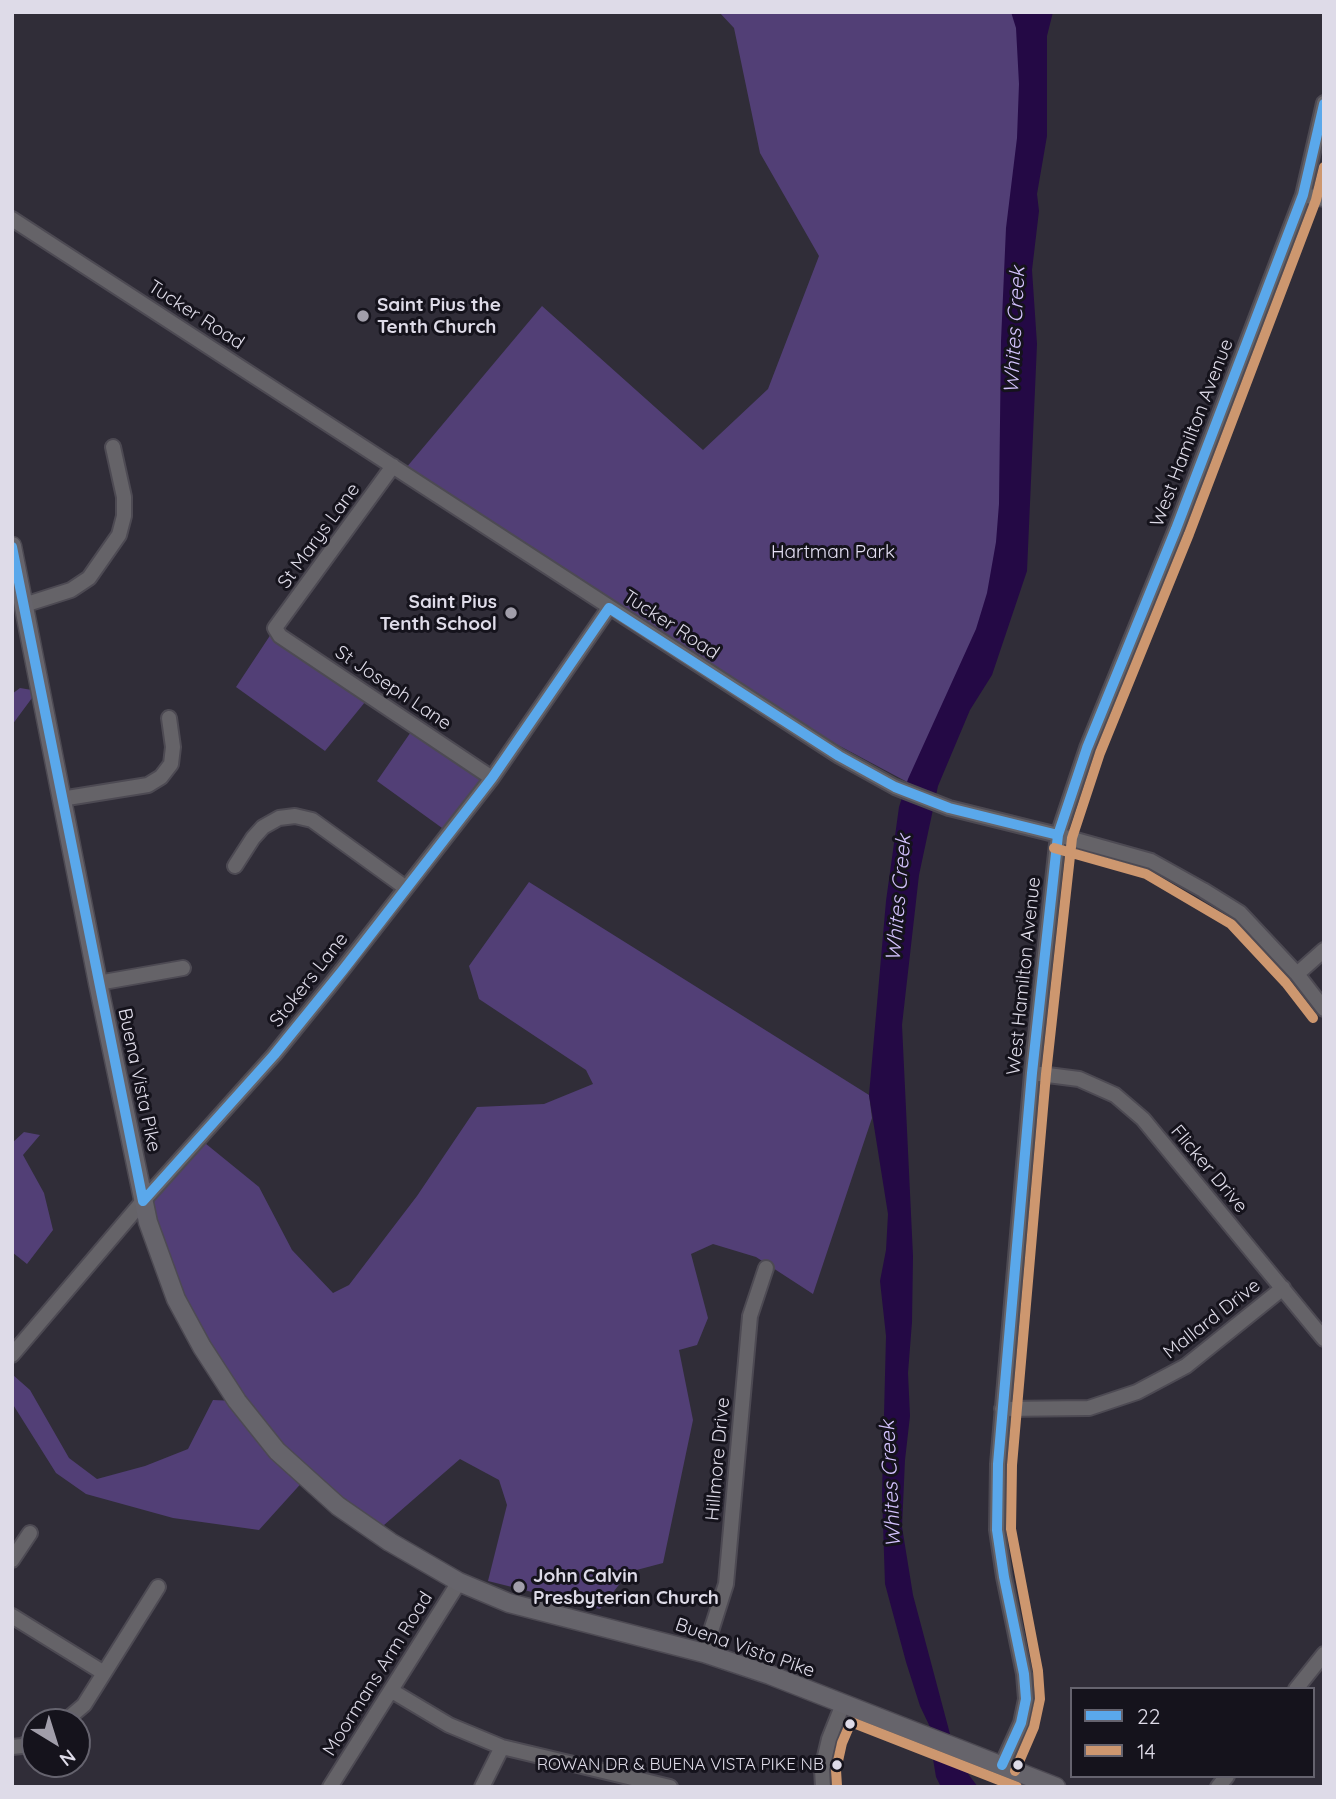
<!DOCTYPE html>
<html>
<head>
<meta charset="utf-8">
<style>
  body { margin:0 }
  #map { position:relative; width:1336px; height:1799px; overflow:hidden; background:#302d38; font-family:Quicksand,sans-serif }
  canvas { display:block }
  .frame { position:absolute; inset:0; border:14px solid #dedbe8; pointer-events:none }
  .legend { position:absolute; left:1070px; top:1687px; width:245px; height:91px; box-sizing:border-box; background:#15131c; border:2px solid #65636e; margin:0; padding:9px 12px; list-style:none; font-size:21px; color:#dedbe8 }
  .legend li { display:flex; align-items:center; gap:14px; height:35px }
  .legend b { width:35px; border:2px solid #65636e }
  .north { position:absolute; left:21px; top:1708px; width:70px; height:70px; box-sizing:border-box; background:#15131c; border:2px solid #65636e; border-radius:50%; rotate:142deg; font-size:19px; font-weight:700; line-height:28px; text-align:center; color:#dedbe8 }
  .north::after { content:''; display:block; margin:auto; width:24px; height:32px; background:#a19eaa; clip-path:polygon(50% 0,100% 100%,50% 72%,0 100%) }
</style>
</head>
<body>
<div id="map">
<canvas width="1336" height="1799"></canvas>
<div class="frame"></div>
<ul class="legend">
<li><b style="height:9px;background:#5aa8eb"></b>22</li>
<li><b style="height:9px;background:#cd976f"></b>14</li>
</ul>
<div class="north">N</div>
</div>
<script>
const ctx = document.querySelector('canvas').getContext('2d');
ctx.lineJoin = 'round';
function fill(path, color) { ctx.fillStyle = color; ctx.fill(path, 'evenodd'); }
const poly = rows => new Path2D(rows.map(r => 'M' + r).join(''));
function stroke(path, color, width, dash) { ctx.strokeStyle = color; ctx.lineWidth = width; ctx.lineCap = dash ? 'butt' : 'round'; ctx.setLineDash(dash || []); ctx.stroke(path); }
function drawText(font, color, halo, rows, align = 'center') {
  ctx.font = font + ' Quicksand,sans-serif'; ctx.lineWidth = 6; ctx.setLineDash([]); ctx.textBaseline = 'middle'; ctx.strokeStyle = halo; ctx.fillStyle = color; for (const [text, x, y, turn = 0] of rows) {
    ctx.save(); ctx.translate(x, y); ctx.rotate((+turn || 0) * Math.PI / 180); ctx.textAlign = isNaN(turn) ? turn : align; if (halo) ctx.strokeText(text, 0, 0); ctx.fillText(text, 0, 0); ctx.restore();
  }
}
fill(poly([
  [719,12,1030,12,1018,406,986,616,909,783,791,720,406,468,542,306,703,450,768,389,819,256,760,153,734,28],
  [275,628,370,696,325,751,236,687],
  [20,688,32,690,32,698,12,725,12,694],
  [415,726,492,778,449,833,377,781],
  [529,882,869,1095,872,1118,813,1294,756,1257,713,1244,691,1254,708,1318,697,1345,679,1350,693,1420,663,1563,629,1572,600,1609,488,1581,507,1505,499,1480,460,1459,376,1532,306,1478,259,1530,173,1518,86,1494,56,1473,12,1403,13,1375,30,1390,69,1458,97,1479,145,1466,188,1449,213,1400,236,1401,202,1347,143,1201,200,1139,259,1187,292,1250,333,1293,349,1285,417,1196,477,1107,544,1104,593,1084,586,1070,479,999,469,966],
  [24,1132,40,1135,23,1155,44,1193,53,1230,27,1264,12,1252,12,1143]
]), '#523f76');
fill(poly([
  [1011,12,1053,12,1047,36,1047,136,1037,194,1039,211,1032,270,1037,344,1027,571,992,675,970,710,938,786,919,875,902,1025,913,1256,912,1322,908,1373,910,1416,905,1460,902,1527,913,1595,950,1734,969,1775,978,1787,941,1787,936,1777,932,1753,930,1727,920,1706,906,1662,885,1584,882,1494,886,1336,880,1281,886,1250,888,1214,869,1095,886,901,899,807,908,779,976,629,987,593,996,542,999,504,1001,341,1006,228,1017,138,1019,84,1016,28]
]), '#240945');
const minor = poly([
  [1303,195,1324,199],
  [12,219,839,756,895,787,949,808,1058,835,1151,861,1203,890,1240,913,1297,974,1324,1009],
  [393,466,275,628,280,636,492,778],
  [24,605,71,590,89,578,119,535,124,516,124,497,113,447],
  [61,799,148,785,161,777,171,764,173,747,169,718],
  [235,866,253,838,263,827,279,818,295,816,312,820,406,888],
  [1297,974,1324,950],
  [98,983,183,968],
  [1032,1073,1079,1079,1115,1095,1143,1119,1324,1339],
  [12,1355,143,1201,274,1055,329,987,492,778,609,608],
  [1002,1409,1089,1408,1137,1392,1186,1366,1283,1288],
  [12,1560,30,1533],
  [12,1616,104,1673],
  [704,1653,726,1584,750,1316,766,1268],
  [1296,1689,1324,1654],
  [392,1691,449,1725,502,1747,670,1787],
  [64,1722,84,1705,158,1587],
  [12,1747,22,1746,35,1740],
  [1002,1765,1021,1723,1026,1699,1024,1674,1004,1577,997,1530,998,1464,1032,1073,1058,835,1087,748,1176,529,1303,195,1324,103],
  [330,1787,459,1582],
  [482,1787,502,1747],
  [823,1787,822,1769,829,1739,843,1704],
  [1218,1787,1227,1776]
]);
const major = poly([
  [12,546,98,983,148,1222,176,1299,202,1347,237,1401,277,1451,338,1506,390,1542,459,1582,509,1603,704,1653,770,1675,1056,1787]
]);
stroke(minor, '#4d4a53', 18);
stroke(major, '#4d4a53', 21);
stroke(minor, '#656368', 14);
stroke(major, '#66646b', 18);
stroke(poly([
  [12,547,143,1201],
  [143,1201,274,1055,343,970,492,778,609,608,839,756,895,787,949,808,1058,835],
  [1002,1765,1021,1723,1026,1699,1024,1674,1004,1577,997,1530,998,1464,1032,1073,1058,835,1087,748,1176,529,1303,195,1324,104]
]), '#5aa8eb', 10);
stroke(poly([
  [1054,848,1146,874,1231,924,1286,983,1313,1018],
  [1015,1771,1034,1727,1040,1699,1038,1671,1011,1529,1012,1465,1046,1074,1072,838,1100,753,1189,534,1316,200,1324,167],
  [837,1786,836,1770,842,1743,851,1722,1017,1787]
]), '#cd976f', 10);
for (const [x, y, r, color] of [
  [363,316,7,"#a19eaa"],
  [511,613,7,"#a19eaa"],
  [519,1587,7,"#a19eaa"],
  [850,1724,6,"#dedbe8"],
  [837,1765,6,"#dedbe8"],
  [1018,1765,6,"#dedbe8"]
]) { const dot = new Path2D(); dot.arc(x, y, r, 0, 2 * Math.PI); ctx.fillStyle = color; ctx.fill(dot); stroke(dot, '#15131c', 2.5); }
drawText('17px', '#dedbe8', '#15131c', [
  ["ROWAN DR & BUENA VISTA PIKE NB",824,1765]
], 'right');
drawText('bold 19px', '#dedbe8', '#15131c', [
  ["Saint Pius the",377,305],
  ["Tenth Church",377,327],
  ["Saint Pius",497,602,"right"],
  ["Tenth School",497,624,"right"],
  ["John Calvin",533,1576],
  ["Presbyterian Church",533,1598]
], 'left');
drawText('19px', '#dedbe8', '#15131c', [
  ["Tucker Road",196,315,33],
  ["West Hamilton Avenue",1192,433,-69],
  ["St Marys Lane",319,536,-54],
  ["Tucker Road",671,625,33],
  ["St Joseph Lane",393,688,34],
  ["West Hamilton Avenue",1024,976,-84],
  ["Stokers Lane",309,980,-52],
  ["Buena Vista Pike",139,1080,78],
  ["Flicker Drive",1209,1169,50],
  ["Mallard Drive",1212,1319,-38],
  ["Hillmore Drive",718,1459,-85],
  ["Buena Vista Pike",745,1648,19],
  ["Moormans Arm Road",378,1674,-58]
]);
drawText('19px', '#e5e0f4', '#15131c', [
  ["Hartman Park",833,552]
]);
drawText('italic 21px', '#d3c2fd', '#15131c', [
  ["Whites Creek",1015,330,-87],
  ["Whites Creek",899,898,-85],
  ["Whites Creek",891,1484,-93]
]);
</script>
</body>
</html>
